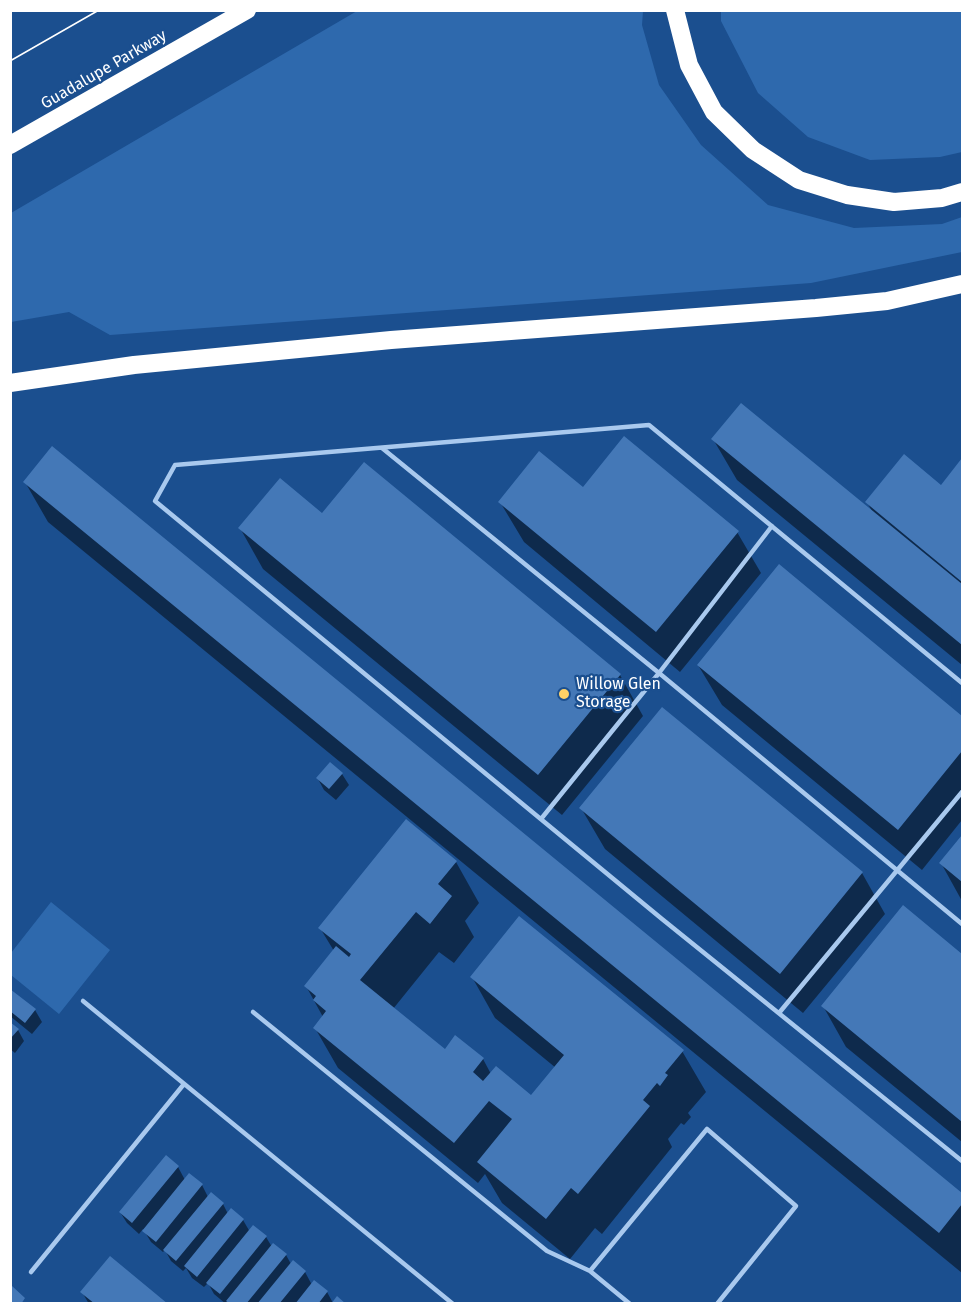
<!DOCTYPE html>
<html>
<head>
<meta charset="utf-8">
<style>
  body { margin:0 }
  #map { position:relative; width:973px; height:1314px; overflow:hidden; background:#1b4f8f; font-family:"Fira Sans",sans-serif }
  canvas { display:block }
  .frame { position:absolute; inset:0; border:12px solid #fff; pointer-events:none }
</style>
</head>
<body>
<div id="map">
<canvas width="973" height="1314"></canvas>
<div class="frame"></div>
</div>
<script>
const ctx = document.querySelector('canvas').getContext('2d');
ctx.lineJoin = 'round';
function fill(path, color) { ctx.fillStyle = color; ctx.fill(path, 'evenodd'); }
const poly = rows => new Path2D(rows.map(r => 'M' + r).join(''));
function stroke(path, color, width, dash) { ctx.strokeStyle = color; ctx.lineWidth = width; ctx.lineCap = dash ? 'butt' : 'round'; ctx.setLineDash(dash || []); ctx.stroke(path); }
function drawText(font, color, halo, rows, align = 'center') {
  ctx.font = font + ' "Fira Sans",sans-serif'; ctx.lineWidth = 4.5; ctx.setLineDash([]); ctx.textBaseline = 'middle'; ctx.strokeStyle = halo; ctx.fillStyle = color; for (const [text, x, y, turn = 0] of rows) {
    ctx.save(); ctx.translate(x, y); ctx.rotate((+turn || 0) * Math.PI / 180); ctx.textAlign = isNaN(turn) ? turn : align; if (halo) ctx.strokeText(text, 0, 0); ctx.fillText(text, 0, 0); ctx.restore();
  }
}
fill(poly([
  [643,11,642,25,659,85,701,145,768,205,854,228,942,224,962,217,962,252,811,283,110,335,69,312,11,322,11,213,357,11],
  [721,11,962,11,962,152,940,157,870,160,808,137,758,93,721,21],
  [51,902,110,950,59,1014,11,975,11,953]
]), '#2e69ad');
fill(poly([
  [713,439,873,513,867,502,941,487,962,461,962,665,737,480],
  [52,448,962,1195,962,1273,48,522,25,482],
  [583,489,737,532,761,573,680,672,524,542,500,502],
  [323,515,620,675,643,716,562,815,263,569,240,528],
  [779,566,962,718,962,820,922,870,722,705,698,665],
  [342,774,349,785,336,800,324,790,318,779],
  [581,808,862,873,885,914,803,1013,605,849],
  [962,837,962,901,941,863],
  [456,862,479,903,465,921,474,937,454,963,439,952,393,1009,445,1051,483,1059,491,1074,532,1097,556,1068,495,1018,472,977,682,1051,706,1092,688,1113,691,1117,684,1125,681,1123,668,1139,672,1147,602,1234,595,1228,570,1259,502,1203,485,1174,478,1183,338,1068,315,1028,323,1017,306,986,334,951,320,928],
  [904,908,962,956,962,1142,846,1047,823,1006],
  [10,991,35,1010,42,1022,32,1034,10,1016],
  [10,1024,18,1030,24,1041,15,1053,10,1049],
  [178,1167,185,1180,202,1185,208,1197,223,1204,228,1214,243,1220,250,1232,266,1237,272,1247,286,1255,291,1264,305,1272,312,1285,327,1292,333,1303,344,1304,230,1304,229,1302,226,1304,214,1294,208,1283,204,1287,192,1278,186,1268,183,1271,171,1261,165,1250,163,1252,151,1242,143,1229,139,1234,127,1223,120,1212],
  [82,1292,166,1304,89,1304]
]), '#0007');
fill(poly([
  [741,403,962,584,962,645,711,439],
  [624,436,739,531,656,632,498,502,539,451,583,487],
  [52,446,962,1193,962,1204,939,1233,23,482],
  [904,454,941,485,962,458,962,582,865,502],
  [364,462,621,674,538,775,238,528,280,478,322,513],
  [779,564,962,716,962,751,898,830,697,665],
  [662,707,863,872,780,974,579,808],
  [330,762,343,773,329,789,316,778],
  [406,819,457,861,438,884,452,896,430,924,416,912,360,980,445,1049,455,1035,484,1058,473,1072,483,1081,496,1066,531,1095,564,1055,470,977,519,916,684,1050,665,1073,668,1075,660,1086,657,1083,643,1100,650,1106,578,1194,571,1188,546,1219,477,1162,512,1119,489,1101,454,1143,313,1028,326,1011,313,1000,316,996,304,986,336,946,349,957,351,954,318,928],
  [962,835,962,882,939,863],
  [903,905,962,954,962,1122,821,1006],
  [10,989,36,1009,25,1023,10,1011],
  [10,1022,19,1029,10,1039],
  [166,1155,179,1166,132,1223,119,1212],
  [189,1173,203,1184,156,1242,142,1231],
  [211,1192,224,1203,176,1261,163,1250],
  [231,1208,244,1219,197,1277,184,1266],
  [253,1225,267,1236,220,1294,206,1283],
  [273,1243,287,1254,246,1304,230,1304,226,1301],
  [110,1256,168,1304,95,1304,80,1292],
  [293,1260,306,1271,279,1304,257,1304],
  [314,1280,328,1291,318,1304,295,1304],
  [12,1286,25,1298,21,1304,10,1304,10,1288],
  [337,1296,346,1304,331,1304]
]), '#4478b7');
stroke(poly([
  [382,448,659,673,962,924],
  [962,683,649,425,175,465,155,501,662,919,962,1161],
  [541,819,659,673,772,526],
  [83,1001,453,1304],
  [253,1012,547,1251,590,1271],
  [779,1013,962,792],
  [31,1272,184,1084],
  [630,1304,590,1271,707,1129,796,1206,717,1304]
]), '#a9c9ee', 4.5);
stroke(poly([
  [675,10,689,65,714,112,753,150,799,180,847,195,894,202,942,198,962,192],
  [10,145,247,10],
  [10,383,134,365,391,340,816,308,887,301,962,284]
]), '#fff', 18);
stroke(poly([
  [10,61,99,10]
]), '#fff', 1.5);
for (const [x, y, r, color] of [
  [564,694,6,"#ffd166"]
]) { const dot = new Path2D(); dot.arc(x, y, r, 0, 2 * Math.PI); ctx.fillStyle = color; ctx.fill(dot); stroke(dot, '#1b4f8f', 2); }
drawText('16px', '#fff', '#1b4f8f', [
  ["Guadalupe Parkway",104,70,-30]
]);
drawText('16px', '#fff', '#1b4f8f', [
  ["Willow Glen",576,685],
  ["Storage",576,703]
], 'left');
</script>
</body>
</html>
